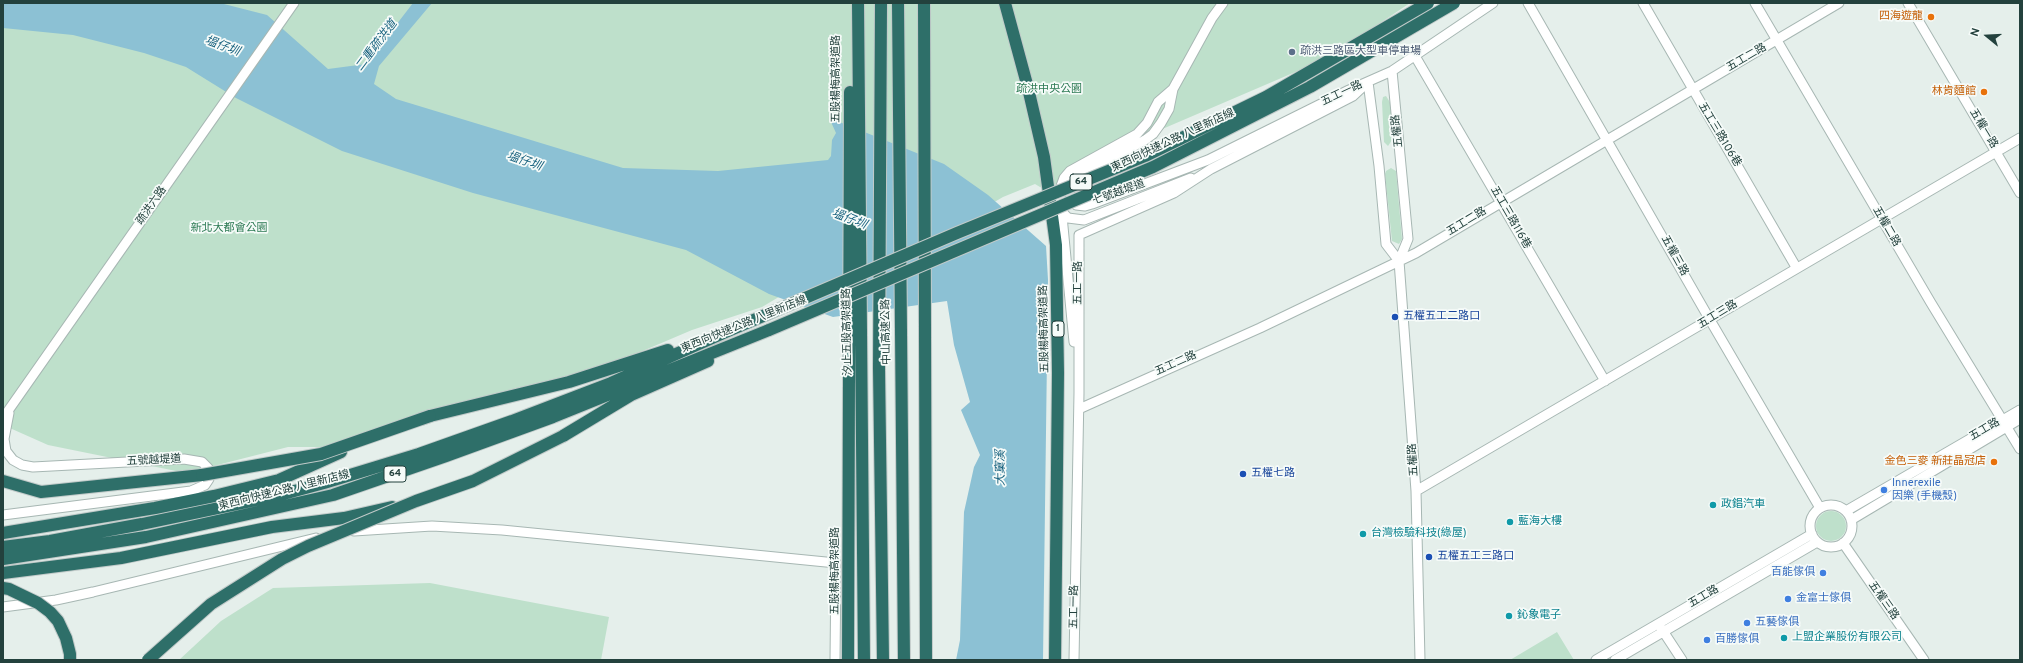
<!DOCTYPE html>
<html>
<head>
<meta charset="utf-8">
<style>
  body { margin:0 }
  #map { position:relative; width:2023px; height:663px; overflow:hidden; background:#e5efeb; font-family:Overpass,sans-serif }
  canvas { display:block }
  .frame { position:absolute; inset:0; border:4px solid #23413d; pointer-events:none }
  .north { position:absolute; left:1967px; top:16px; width:40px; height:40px; -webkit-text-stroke:3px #f6fbf9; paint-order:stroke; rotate:288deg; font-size:11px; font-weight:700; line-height:16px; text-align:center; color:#23413d }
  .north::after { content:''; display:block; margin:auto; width:14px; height:18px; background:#23413d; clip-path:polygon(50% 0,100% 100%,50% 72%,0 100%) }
</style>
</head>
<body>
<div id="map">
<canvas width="2023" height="663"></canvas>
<div class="frame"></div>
<div class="north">N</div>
</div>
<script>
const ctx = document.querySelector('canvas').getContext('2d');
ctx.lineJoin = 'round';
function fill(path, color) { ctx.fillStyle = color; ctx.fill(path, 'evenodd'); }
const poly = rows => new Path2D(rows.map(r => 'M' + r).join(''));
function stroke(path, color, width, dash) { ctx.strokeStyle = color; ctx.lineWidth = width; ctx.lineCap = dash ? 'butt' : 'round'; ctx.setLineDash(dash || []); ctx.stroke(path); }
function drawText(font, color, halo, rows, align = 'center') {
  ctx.font = font + ' Overpass,"Noto Sans TC",sans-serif'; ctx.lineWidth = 3.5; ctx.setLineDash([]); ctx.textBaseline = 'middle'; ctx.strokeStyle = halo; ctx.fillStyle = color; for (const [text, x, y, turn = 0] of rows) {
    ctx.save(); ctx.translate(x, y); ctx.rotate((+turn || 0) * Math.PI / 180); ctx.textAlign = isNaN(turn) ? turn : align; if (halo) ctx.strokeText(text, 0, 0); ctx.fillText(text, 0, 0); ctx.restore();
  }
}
fill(poly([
  [3,3,1410,3,1328,58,1146,136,1045,190,1035,184,1003,197,943,232,804,282,762,307,692,330,605,367,324,447,288,447,186,473,48,445,3,425],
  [1386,96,1391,104,1392,140,1388,146,1384,142,1382,102,1383,97],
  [1391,168,1396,171,1402,239,1399,244,1392,241,1385,174,1386,171],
  '1816 526a15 15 0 1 1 30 0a15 15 0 1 1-30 0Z',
  [430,583,609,617,601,660,179,660,221,621,273,588],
  [1557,632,1574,660,1510,660]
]), '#bee0cb');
fill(poly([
  [3,3,220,3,267,15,328,69,366,64,413,3,432,3,379,66,374,84,396,99,623,168,718,171,828,160,831,156,832,140,836,133,831,122,837,121,944,164,988,195,1046,246,1048,280,1043,660,956,660,960,640,964,512,974,467,980,455,961,410,970,402,954,345,947,301,833,317,769,294,686,250,473,193,342,151,236,98,186,67,144,53,73,35,3,28]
]), '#8cc1d4');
const minor = poly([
  [1223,3,1212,18,1173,89,1169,109,1161,123,1153,134,1145,140,1076,178,1071,183,1069,190,1071,199,1076,205,1085,206,1092,204,1208,160,1349,90,1392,71,1493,3],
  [1528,3,1710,320,1820,508],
  [1643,3,1796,267],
  [1755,3,1931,303,2020,449],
  [1908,3,2020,193],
  [1415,56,1605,381],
  [1392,71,1408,239,1399,261,1416,491,1420,660],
  [1368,82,1379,166,1386,244,1399,261],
  [1061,211,1068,218,1084,220,1191,178],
  [1074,342,1060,195,1061,186,1064,178,1070,171,1137,134,1147,123,1158,102,1173,89],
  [1079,409,1260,328,1416,253,1839,3],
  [3,418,294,3],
  [1416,491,2020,138],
  '1810 526a21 21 0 1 1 42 0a21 21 0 1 1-42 0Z',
  [1846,511,2020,410],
  [3,515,191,491,205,485,209,479,208,468,202,462,184,459,33,467,22,465,13,460,6,451,4,439,9,413],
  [1851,520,2020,419],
  [354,531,432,526,502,530,836,563,835,660],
  [1843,543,1924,660],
  [3,607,56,600,93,592,316,538],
  [1661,628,1682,660],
  [1074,660,1079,393,1079,235,1174,193,1211,169,1353,96,1368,82],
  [1596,660,1812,534],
  [1615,660,1817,542]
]);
const highway = poly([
  [858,3,864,660],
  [881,3,879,368,883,660],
  [898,3,904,660],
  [924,3,926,660],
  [1005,3,1028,88,1044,157,1056,245,1058,373,1055,660],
  [421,419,430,416,569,382,668,350],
  [563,436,631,395,708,361],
  [3,481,41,492,202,475],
  [3,533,155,508,214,496,279,480,341,452],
  [3,547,50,541,142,524,276,496,324,483,419,454,512,421,611,383,721,334],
  [3,559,146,537,333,495,446,456,553,417,769,330],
  [3,573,121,558,272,527,344,518,392,507],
  [848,660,850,92]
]);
stroke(minor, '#a7b7b3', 11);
stroke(highway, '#c1cac9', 14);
stroke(minor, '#fff', 9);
stroke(highway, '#2e6f69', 12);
const highwayBridge = poly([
  [769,330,1153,167,1310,87,1454,3],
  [721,334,957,233,1145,156,1266,97,1428,3],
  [202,475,321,454,430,416],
  [3,588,9,589,38,603,50,612,58,621,66,638,70,654,70,660],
  [148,660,211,604,282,559,308,546,416,501,473,481,563,436]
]);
stroke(highwayBridge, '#c1cac9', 14, []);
stroke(highwayBridge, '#2e6f69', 12);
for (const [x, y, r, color] of [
  [1931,17,4,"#e8710a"],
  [1292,52,4,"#5c6f8a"],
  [1984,92,4,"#e8710a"],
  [1395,317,4,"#1a4fb4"],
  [1994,462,4,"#e8710a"],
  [1243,474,4,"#1a4fb4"],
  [1884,490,4,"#3f7fe0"],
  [1713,505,4,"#0f9aa8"],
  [1510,522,4,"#0f9aa8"],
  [1363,534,4,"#0f9aa8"],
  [1429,557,4,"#1a4fb4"],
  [1823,573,4,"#3f7fe0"],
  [1788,599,4,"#3f7fe0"],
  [1509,616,4,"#0f9aa8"],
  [1747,623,4,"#3f7fe0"],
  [1784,638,4,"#0f9aa8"],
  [1707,640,4,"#3f7fe0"]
]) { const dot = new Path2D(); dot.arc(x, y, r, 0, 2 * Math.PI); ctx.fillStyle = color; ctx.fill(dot); stroke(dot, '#f6fbf9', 1.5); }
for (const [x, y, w] of [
  [1081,182,22],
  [1058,329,12],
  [395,474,22]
]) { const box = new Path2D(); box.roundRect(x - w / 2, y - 8, w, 16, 3); ctx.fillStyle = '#f6fbf9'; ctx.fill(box); stroke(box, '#23413d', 1); }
drawText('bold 10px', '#23413d', null, [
  ["64",1081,182],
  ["1",1058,329],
  ["64",395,474]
]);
drawText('11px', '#c56008', '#f6fbf9', [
  ["四海遊龍",1923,17],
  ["林肯麵館",1976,92],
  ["金色三麥 新莊晶冠店",1986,462]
], 'right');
drawText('11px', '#4e5e75', '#f6fbf9', [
  ["疏洪三路區大型車停車場",1300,52]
], 'left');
drawText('11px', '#23413d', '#f6fbf9', [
  ["五工二路",1747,58,-30],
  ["五股楊梅高架道路",837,79,-90],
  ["五工一路",1342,94,-25],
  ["五權一路",1983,129,59],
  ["五權路",1398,131,-96],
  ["五工三路106巷",1719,135,59],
  ["東西向快速公路 八里新店線",1173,141,-25],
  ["七號越堤道",1119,193,-20],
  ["疏洪六路",152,206,-55],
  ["五工三路116巷",1510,218,60],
  ["五工二路",1467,222,-31],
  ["五權二路",1886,227,60],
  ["五權三路",1674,256,61],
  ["五工一路",1079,283,-90],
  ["五工三路",1718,315,-31],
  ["東西向快速公路 八里新店線",744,325,-22],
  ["五股楊梅高架道路",1045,329,-91],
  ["汐止五股高架道路",848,332,-91],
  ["中山高速公路",887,332,-91],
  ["五工二路",1176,364,-24],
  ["五工路",1985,430,-30],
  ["五權路",1414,460,-94],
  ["五號越堤道",154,461,-3],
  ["東西向快速公路 八里新店線",284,491,-14],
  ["五股楊梅高架道路",836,571,-90],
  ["五工路",1704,597,-30],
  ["五權三路",1883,601,55],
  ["五工一路",1075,607,-89]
]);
drawText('11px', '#2c7a53', '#f6fbf9', [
  ["疏洪中央公園",1049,90],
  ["新北大都會公園",229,229]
]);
drawText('11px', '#164399', '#f6fbf9', [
  ["五權五工二路口",1403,317],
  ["五權七路",1251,474],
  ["五權五工三路口",1437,557]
], 'left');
drawText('11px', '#366cbe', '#f6fbf9', [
  ["Innerexile",1892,484],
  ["因樂 (手機殼)",1892,497],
  ["百能傢俱",1815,573,"right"],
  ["金富士傢俱",1796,599],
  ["五藝傢俱",1755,623],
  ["百勝傢俱",1715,640]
], 'left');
drawText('11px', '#0d838f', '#f6fbf9', [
  ["政錩汽車",1721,505],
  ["藍海大樓",1518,522],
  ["台灣檢驗科技(綠屋)",1371,534],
  ["鈊象電子",1517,616],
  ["上盟企業股份有限公司",1792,638]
], 'left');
drawText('italic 12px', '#1b6480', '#f6fbf9', [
  ["二重疏洪道",377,46,-53],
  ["塭仔圳",222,47,20],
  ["塭仔圳",524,162,19],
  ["塭仔圳",849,220,21],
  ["大窠溪",1002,468,-90]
]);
</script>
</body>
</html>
